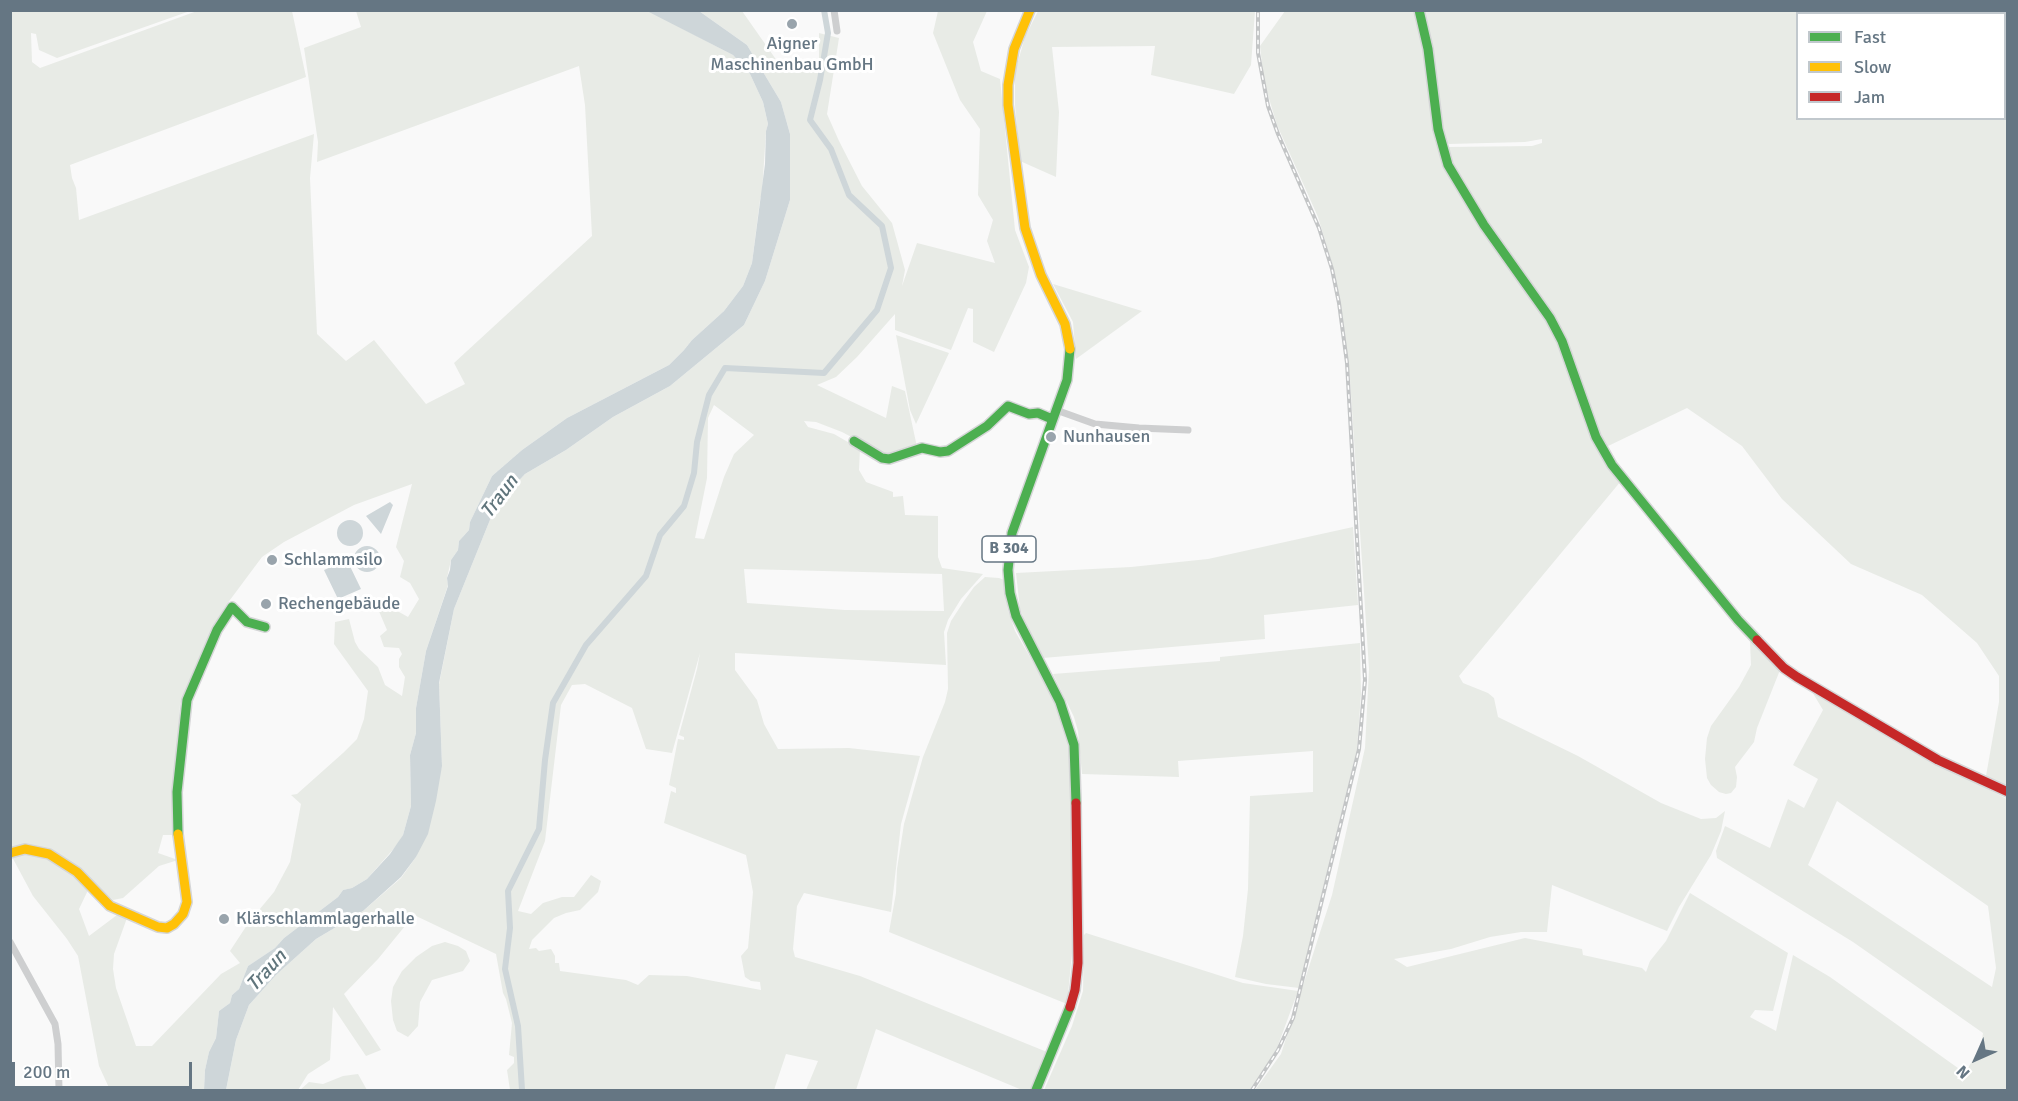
<!DOCTYPE html>
<html>
<head>
<meta charset="utf-8">
<style>
  body { margin:0 }
  #map { position:relative; width:2018px; height:1101px; overflow:hidden; background:#f9f9f9; font-family:Signika,sans-serif }
  canvas { display:block }
  .frame { position:absolute; inset:0; border:12px solid #657683; pointer-events:none }
  .legend { position:absolute; left:1796px; top:12px; width:210px; height:108px; box-sizing:border-box; background:#fff; border:2px solid #c1c8cd; margin:0; padding:8px 10px; list-style:none; font-size:18px; color:#657683 }
  .legend li { display:flex; align-items:center; gap:12px; height:30px }
  .legend b { width:30px; border:2px solid #c1c8cd }
  .north { position:absolute; left:1946px; top:1029px; width:60px; height:60px; -webkit-text-stroke:4px #fff; paint-order:stroke; rotate:225deg; font-size:16px; font-weight:700; line-height:24px; text-align:center; color:#657683 }
  .north::after { content:''; display:block; margin:auto; width:21px; height:27px; background:#657683; clip-path:polygon(50% 0,100% 100%,50% 72%,0 100%) }
  .scale { position:absolute; left:12px; top:1062px; width:180px; height:27px; box-sizing:border-box; border:3px solid #657683; border-top:0; padding-left:8px; font-size:18px; line-height:21px; white-space:nowrap; color:#657683; -webkit-text-stroke:4px #fff; paint-order:stroke }
</style>
</head>
<body>
<div id="map">
<canvas width="2018" height="1101"></canvas>
<div class="frame"></div>
<ul class="legend">
<li><b style="height:8px;background:#4caf50"></b>Fast</li>
<li><b style="height:8px;background:#ffc107"></b>Slow</li>
<li><b style="height:8px;background:#c62828"></b>Jam</li>
</ul>
<div class="north">N</div>
<div class="scale">200 m</div>
</div>
<script>
const ctx = document.querySelector('canvas').getContext('2d');
ctx.lineJoin = 'round';
function fill(path, color) { ctx.fillStyle = color; ctx.fill(path, 'evenodd'); }
const poly = rows => new Path2D(rows.map(r => 'M' + r).join(''));
function stroke(path, color, width, dash) { ctx.strokeStyle = color; ctx.lineWidth = width; ctx.lineCap = dash ? 'butt' : 'round'; ctx.setLineDash(dash || []); ctx.stroke(path); }
function drawText(font, color, halo, rows, align = 'center') {
  ctx.font = font + ' Signika,sans-serif'; ctx.lineWidth = 6; ctx.setLineDash([]); ctx.textBaseline = 'middle'; ctx.strokeStyle = halo; ctx.fillStyle = color; for (const [text, x, y, turn = 0] of rows) {
    ctx.save(); ctx.translate(x, y); ctx.rotate((+turn || 0) * Math.PI / 180); ctx.textAlign = isNaN(turn) ? turn : align; if (halo) ctx.strokeText(text, 0, 0); ctx.fillText(text, 0, 0); ctx.restore();
  }
}
fill(poly([
  [647,10,733,55,750,74,763,102,768,124,766,131,762,193,760,200,752,263,743,286,724,311,692,340,684,350,669,365,567,418,522,450,492,476,470,522,469,530,459,541,458,550,451,560,447,578,448,585,426,651,416,708,416,733,410,755,411,806,403,835,397,845,367,879,352,888,343,890,338,897,284,938,275,948,248,966,239,989,232,995,230,1003,219,1011,216,1038,209,1052,205,1070,204,1090,110,1090,99,1066,78,956,67,939,33,896,11,855,11,11,190,11,57,58,39,50,36,34,31,33,32,62,40,68,197,11,292,11,306,77,70,165,72,178,76,188,79,220,314,134,310,178,317,334,346,361,374,340,426,404,465,384,454,363,592,236,585,105,579,66,317,162,318,142,304,48,361,27,356,11],
  [412,484,396,547,404,561,400,577,410,583,419,599,408,617,392,608,385,607,378,609,387,630,380,636,384,647,399,648,402,654,399,659,399,667,405,677,402,696,385,685,378,667,359,649,355,642,349,619,335,622,334,644,368,691,364,719,357,739,343,753,297,794,291,795,301,804,290,862,274,892,249,922,230,951,240,963,221,974,152,1046,136,1046,116,988,113,969,114,954,127,918,117,915,89,936,79,909,89,888,86,876,113,900,123,898,159,866,178,860,158,853,163,835,173,835,180,704,224,608,262,557,284,542,354,505],
  [699,11,742,11,782,68,789,58,819,61,819,33,839,38,827,114,839,141,862,186,892,223,905,270,902,286,917,243,995,263,987,241,993,220,978,195,980,129,960,100,933,33,938,11,987,11,973,42,981,71,1000,79,1015,230,1029,267,1026,283,994,352,973,342,973,309,968,308,951,350,895,330,895,314,857,357,836,377,817,385,886,418,892,386,905,391,917,447,889,457,842,432,816,422,804,421,808,427,834,434,860,449,859,470,866,482,893,492,893,497,903,496,905,515,938,516,938,557,942,568,983,574,961,599,948,620,944,632,946,665,735,653,735,670,757,700,764,724,778,749,849,748,920,756,901,824,891,912,804,893,797,906,793,949,795,957,860,976,1047,1052,1030,1090,1022,1090,876,1029,856,1090,806,1090,818,1061,786,1054,774,1090,510,1090,507,1070,514,1063,514,1057,509,1055,512,1023,506,999,503,993,496,954,414,915,378,959,344,994,381,1050,366,1056,333,1007,330,1060,308,1074,298,1090,226,1090,236,1040,249,1005,276,975,316,939,363,911,401,878,416,857,442,766,439,684,454,609,496,505,525,474,566,450,613,417,670,386,744,325,765,281,790,200,790,134,781,102,747,45],
  [714,405,754,435,734,454,724,477,704,539,695,538,707,478,708,418],
  [744,569,942,574,944,611,845,610,747,603],
  [700,653,697,669,679,735,684,737,684,740,678,739,669,785,676,788,676,793,671,791,664,823,746,855,753,892,748,948,741,956,745,977,751,981,760,982,761,990,687,976,649,975,638,985,626,980,560,971,559,963,555,963,555,956,551,949,539,951,536,948,529,949,532,940,554,918,566,913,580,910,598,892,601,881,591,875,574,897,562,897,543,903,531,914,518,911,545,841,561,705,572,685,585,684,632,708,646,749,672,753],
  [1038,11,1255,11,1251,65,1234,94,1151,75,1155,46,1052,47,1059,112,1056,177,1020,161,1015,105,1015,72,1025,37],
  [1285,11,1416,11,1424,44,1438,144,1559,340,1586,418,1621,481,1459,676,1463,683,1488,693,1494,698,1498,717,1578,756,1661,803,1701,819,1716,818,1725,811,1721,831,1711,855,1679,907,1667,931,1552,885,1547,932,1521,932,1490,937,1451,949,1394,959,1407,967,1525,938,1582,949,1583,955,1642,968,1646,972,1650,961,1666,941,1690,893,1788,953,1773,1011,1755,1010,1750,1017,1776,1031,1793,955,1830,977,1965,1073,1981,1046,1983,1033,1853,942,1717,858,1716,851,1725,826,1770,848,1788,799,1804,808,1818,779,1793,765,1823,710,1811,690,1895,741,2007,799,2007,1090,1255,1090,1281,1054,1332,895,1365,748,1369,669,1350,379,1341,306,1333,267,1318,217,1277,125,1264,82,1260,46],
  [1837,801,1988,906,1996,968,1992,987,1808,865],
  [1421,11,2007,11,2007,786,1986,776,1999,702,1999,676,1977,643,1922,595,1851,564,1782,499,1742,446,1687,408,1604,448,1564,341,1450,165,1447,147,1532,146,1542,143,1542,139,1525,142,1449,144,1445,141,1443,138],
  [1798,14,2004,14,2004,118,1798,118],
  [1053,284,1142,311,1076,359,1073,322],
  [896,335,949,353,916,424,910,410],
  [1353,527,1358,605,1264,615,1265,639,1043,658,1027,627,1020,609,1016,573,1131,567,1208,559],
  [985,577,999,578,1004,580,1008,610,1015,631,1057,704,1071,748,1074,933,1067,1004,889,932,896,893,897,869,904,824,923,757,945,702,948,689,947,633,951,621,964,601,974,587],
  [1752,641,1780,670,1757,728,1754,742,1735,767,1737,777,1736,787,1731,793,1726,794,1719,792,1711,785,1707,778,1705,759,1707,738,1711,726,1739,687,1751,665,1750,642],
  [1360,643,1361,694,1357,749,1299,988,1266,984,1235,977,1243,936,1248,889,1250,796,1313,792,1313,751,1178,761,1179,777,1082,774,1078,731,1074,717,1053,674,1220,661,1220,657],
  [1086,933,1243,983,1298,991,1277,1048,1259,1079,1250,1090,1044,1090,1072,1026,1083,991,1084,935],
  [445,942,458,946,466,951,470,961,463,971,432,980,420,1002,418,1026,408,1037,397,1031,393,1020,391,1001,393,987,402,971,416,957,432,946],
  [358,1074,367,1090,300,1090,309,1082,323,1084,343,1076]
]), '#e8ebe6');
fill(poly([
  [647,11,699,11,747,45,781,102,790,134,790,200,765,281,744,325,670,386,613,417,566,450,525,474,496,505,454,609,439,683,442,766,436,801,428,834,416,857,401,877,363,911,316,939,276,975,249,1005,236,1040,226,1090,204,1090,205,1070,209,1052,216,1038,219,1011,230,1003,232,995,239,989,248,966,275,948,284,938,338,897,343,890,352,888,367,879,390,854,403,835,411,806,410,755,416,733,416,708,426,651,448,586,447,578,450,570,451,560,458,550,459,541,469,530,470,522,492,476,522,450,567,418,669,365,684,350,692,340,724,311,743,286,752,263,765,164,766,131,768,124,763,102,750,74,733,55],
  [390,502,393,505,381,534,366,516],
  '337 533a13 13 0 1 1 26 0a13 13 0 1 1-26 0Z',
  '354 559a13 13 0 1 1 26 0a13 13 0 1 1-26 0Z',
  [347,560,361,589,338,599,324,570]
]), '#ced6d9');
stroke(poly([
  [522,1090,518,1026,505,969,510,928,508,891,539,829,545,760,553,703,586,645,646,576,660,535,684,506,694,473,697,442,709,395,725,368,824,373,877,310,891,268,882,226,849,195,831,149,810,120,820,80,828,33,824,10]
]), '#ced6d9', 6);
const fast = poly([
  [1419,10,1428,49,1438,129,1448,165,1484,225,1550,318,1562,341,1596,437,1612,465,1738,620,1757,640],
  [1070,349,1067,380,1012,533,1008,570,1010,593,1016,616,1060,702,1074,745,1076,803],
  [854,441,882,458,889,459,922,448,940,452,948,451,987,426,1008,406,1029,414,1038,413,1052,419],
  [178,834,177,792,187,700,217,630,232,607,247,622,265,627],
  [1036,1090,1070,1007]
]);
const slow = poly([
  [1030,10,1014,49,1008,85,1008,105,1025,228,1041,275,1065,324,1070,349],
  [10,853,25,849,49,854,77,872,110,906,158,927,167,928,174,924,183,914,187,902,178,834]
]);
const jam = poly([
  [1757,640,1784,668,1797,677,1938,760,2008,792],
  [1070,1007,1075,990,1078,963,1076,803]
]);
stroke(fast, '#d5d6d7', 12);
stroke(slow, '#d5d6d7', 12);
stroke(jam, '#d5d6d7', 12);
stroke(poly([
  [834,10,837,31],
  [1056,410,1095,424,1139,428,1188,430],
  [10,942,55,1024,58,1044,59,1090]
]), '#cecfd0', 7);
stroke(fast, '#4caf50', 9);
stroke(slow, '#ffc107', 9);
stroke(jam, '#c62828', 9);
const rail = poly([
  [1252,1090,1278,1050,1293,1018,1359,749,1365,680,1347,363,1339,303,1332,269,1319,228,1278,134,1268,106,1258,53,1258,10]
]);
stroke(rail, '#c3c5c6', 4);
stroke(rail, '#fff', 1.5, [4.5]);
for (const [x, y, r, color] of [
  [792,24,6,"#99a4ac"],
  [1051,437,6,"#99a4ac"],
  [272,560,6,"#99a4ac"],
  [266,604,6,"#99a4ac"],
  [224,919,6,"#99a4ac"]
]) { const dot = new Path2D(); dot.arc(x, y, r, 0, 2 * Math.PI); ctx.fillStyle = color; ctx.fill(dot); stroke(dot, '#fff', 2); }
for (const [x, y, w] of [
  [1009,549,54]
]) { const box = new Path2D(); box.roundRect(x - w / 2, y - 13, w, 26, 4.5); ctx.fillStyle = '#fff'; ctx.fill(box); stroke(box, '#657683', 1.5); }
drawText('bold 16px', '#657683', null, [
  ["B 304",1009,549]
]);
drawText('18px', '#657683', '#fff', [
  ["Aigner",792,44,"center"],
  ["Maschinenbau GmbH",792,65,"center"],
  ["Nunhausen",1063,437],
  ["Schlammsilo",284,560],
  ["Rechengebäude",278,604],
  ["Klärschlammlagerhalle",236,919]
], 'left');
drawText('italic 20px', '#60757c', '#fff', [
  ["Traun",500,497,-53],
  ["Traun",267,971,-47]
]);
</script>
</body>
</html>
